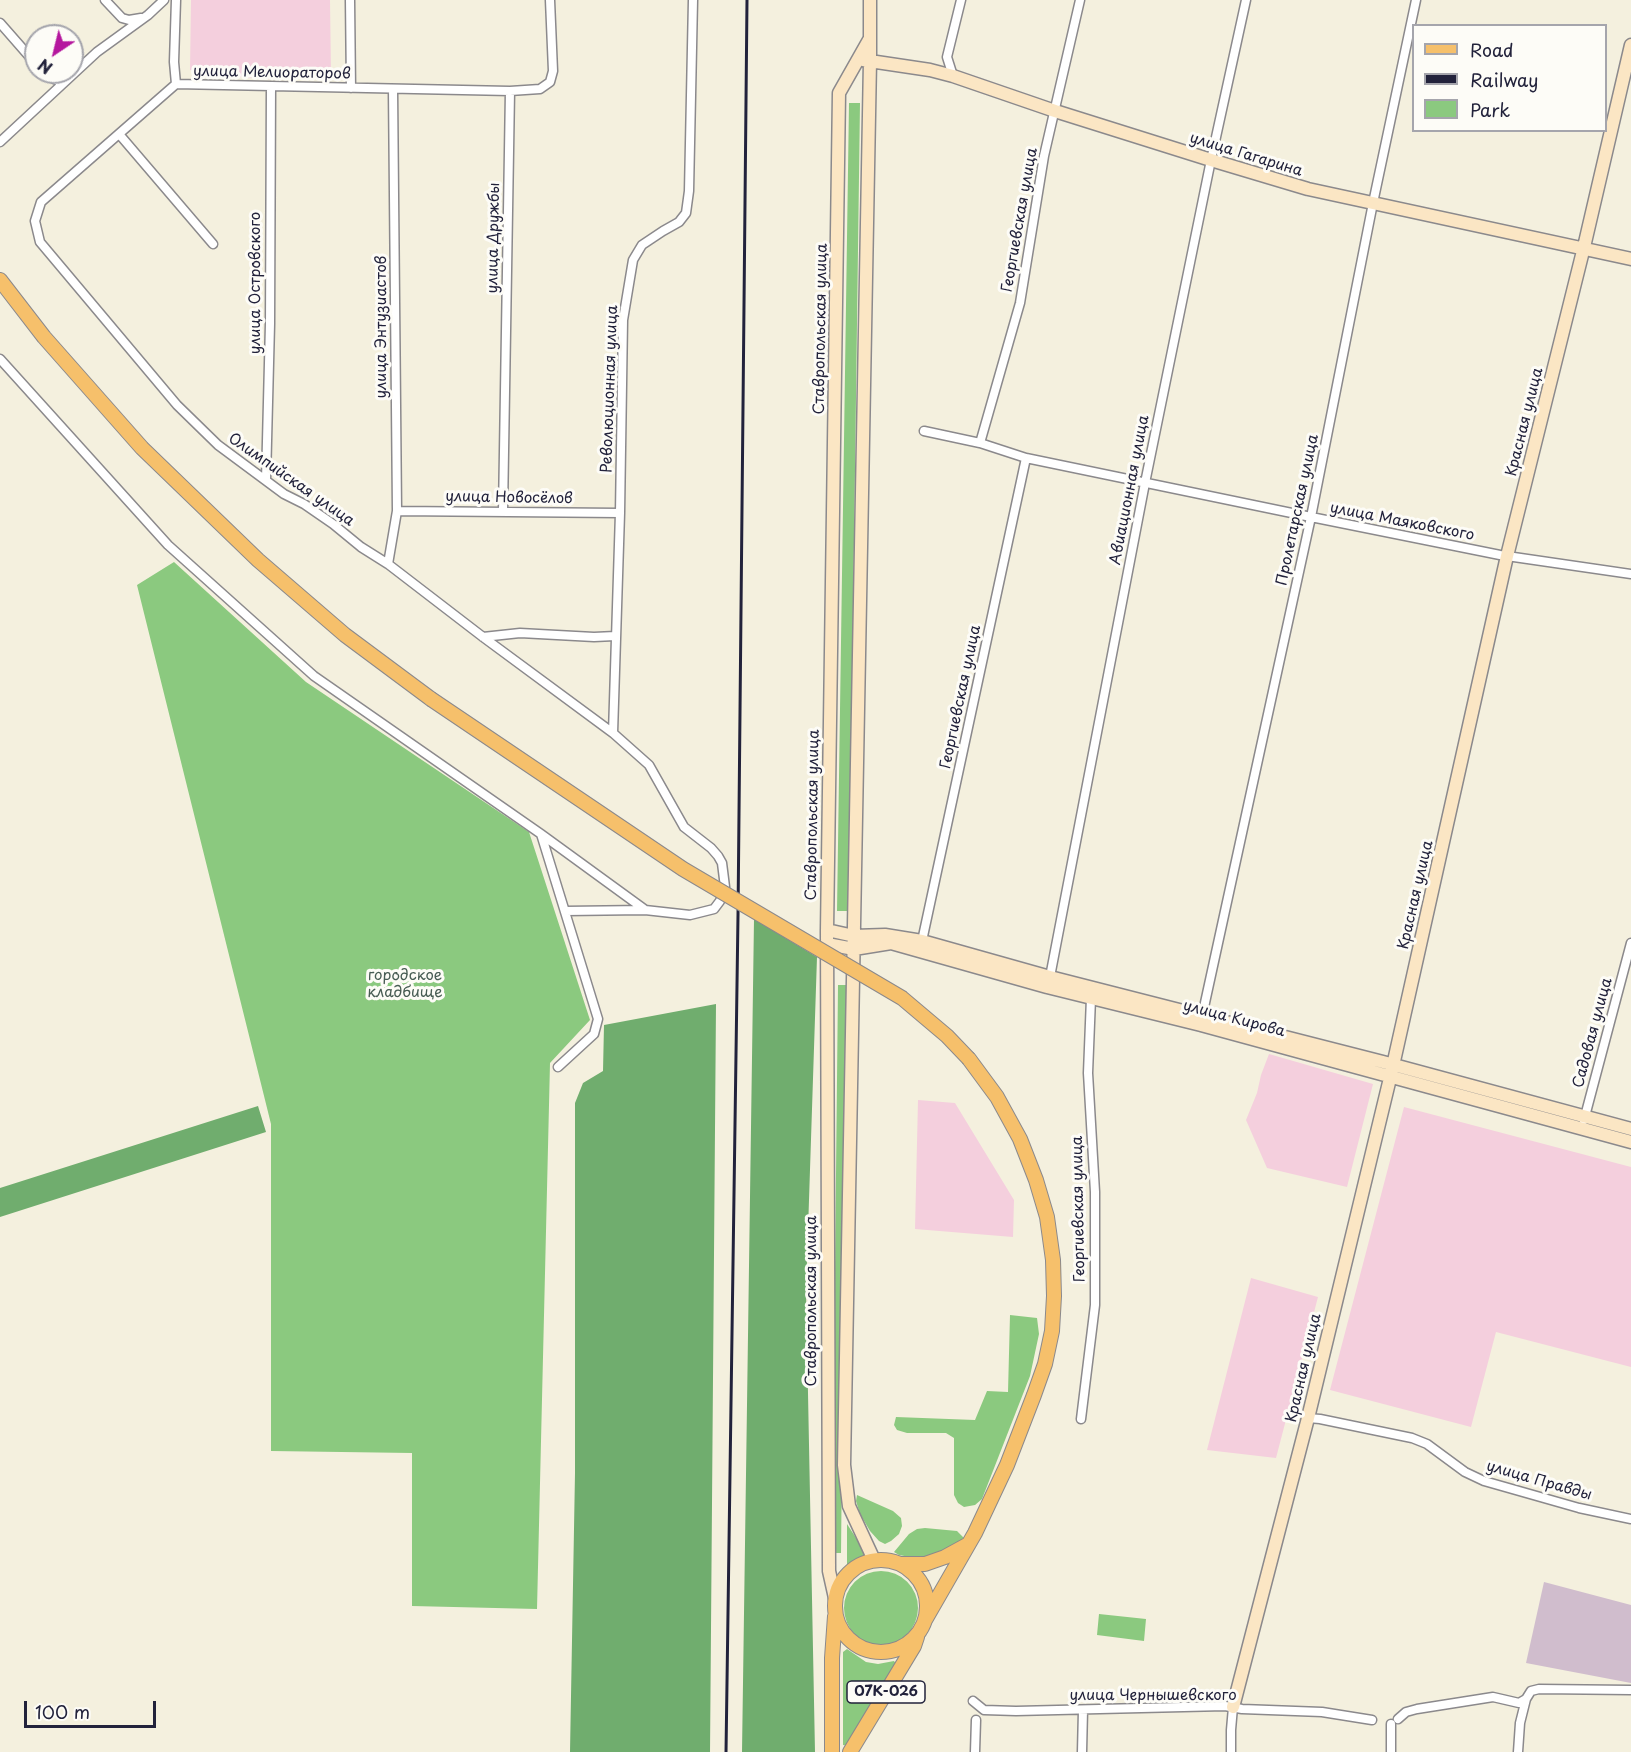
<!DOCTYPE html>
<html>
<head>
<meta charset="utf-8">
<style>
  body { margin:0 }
  #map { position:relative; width:1631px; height:1752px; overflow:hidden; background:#f4f0de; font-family:"Playpen Sans",sans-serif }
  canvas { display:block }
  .legend { position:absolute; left:1412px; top:24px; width:195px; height:108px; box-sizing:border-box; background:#fdfcf7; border:2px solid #a5a5ac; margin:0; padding:8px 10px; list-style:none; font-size:18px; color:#22223b }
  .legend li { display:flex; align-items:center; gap:12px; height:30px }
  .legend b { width:30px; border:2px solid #a5a5ac }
  .north { position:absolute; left:24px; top:24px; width:60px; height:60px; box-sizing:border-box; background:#fdfcf7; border:2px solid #a5a5ac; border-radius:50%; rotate:215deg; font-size:16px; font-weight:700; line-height:24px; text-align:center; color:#22223b }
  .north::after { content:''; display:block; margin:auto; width:21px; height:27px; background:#b5179e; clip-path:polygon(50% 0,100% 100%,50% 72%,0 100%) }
  .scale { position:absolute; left:24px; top:1701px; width:132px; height:27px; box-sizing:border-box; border:3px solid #22223b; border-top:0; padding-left:8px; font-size:18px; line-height:21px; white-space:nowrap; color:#22223b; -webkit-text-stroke:4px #fdfcf7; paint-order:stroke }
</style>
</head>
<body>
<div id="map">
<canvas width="1631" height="1752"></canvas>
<ul class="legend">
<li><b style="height:8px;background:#f6c06b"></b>Road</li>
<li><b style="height:8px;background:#22223b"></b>Railway</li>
<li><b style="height:16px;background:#8bc97f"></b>Park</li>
</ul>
<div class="north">N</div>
<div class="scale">100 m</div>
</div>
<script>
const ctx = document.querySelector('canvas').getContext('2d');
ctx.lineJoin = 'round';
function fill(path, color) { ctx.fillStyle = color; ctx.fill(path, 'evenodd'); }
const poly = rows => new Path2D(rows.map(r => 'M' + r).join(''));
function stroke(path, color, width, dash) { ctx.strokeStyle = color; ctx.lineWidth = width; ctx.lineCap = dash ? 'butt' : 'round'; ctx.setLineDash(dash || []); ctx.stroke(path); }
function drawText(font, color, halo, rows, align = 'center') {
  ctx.font = font + ' "Playpen Sans",sans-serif'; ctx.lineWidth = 6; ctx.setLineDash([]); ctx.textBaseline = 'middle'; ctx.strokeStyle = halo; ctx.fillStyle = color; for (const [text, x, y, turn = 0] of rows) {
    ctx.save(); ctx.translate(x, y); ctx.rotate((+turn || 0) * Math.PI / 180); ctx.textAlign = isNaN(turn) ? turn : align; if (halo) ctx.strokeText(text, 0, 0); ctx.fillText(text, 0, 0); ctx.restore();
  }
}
fill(poly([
  [191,0,330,0,331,75,279,80,213,75,190,70],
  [1269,1054,1373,1084,1347,1187,1267,1168,1246,1120,1257,1093,1261,1075],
  [918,1100,955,1103,1014,1200,1013,1237,915,1229],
  [1404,1107,1631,1167,1631,1367,1496,1332,1471,1427,1330,1390],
  [1251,1278,1318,1297,1276,1458,1207,1450]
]), '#f4cfdd');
fill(poly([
  [1544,1582,1631,1605,1631,1683,1526,1663]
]), '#d0bdcd');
fill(poly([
  [849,103,860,103,849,911,837,911],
  [174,562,306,682,529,832,590,1020,550,1063,537,1609,412,1606,412,1453,271,1451,271,1124,137,585],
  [838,985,847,985,841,1553,832,1553],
  [1010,1315,1037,1318,1039,1334,1030,1376,982,1499,975,1505,964,1507,958,1503,954,1495,954,1438,946,1433,907,1433,897,1430,894,1425,896,1417,975,1420,987,1391,1008,1392],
  [857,1495,893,1511,901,1518,902,1526,899,1534,891,1541,885,1544,879,1541,870,1531,860,1514,856,1501],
  [847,1524,858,1541,870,1554,847,1567],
  [925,1528,957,1531,964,1538,941,1553,928,1557,915,1558,899,1555,894,1552,909,1534,917,1529],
  '844 1608a37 37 0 1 1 74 0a37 37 0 1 1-74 0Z',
  [1099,1614,1146,1619,1144,1641,1097,1635],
  [847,1649,866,1662,878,1664,894,1661,897,1665,849,1746,843,1745,843,1652]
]), '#8bc97f');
fill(poly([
  [754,919,817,957,806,1291,815,1752,742,1752],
  [716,1004,710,1752,570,1752,575,1473,575,1103,583,1083,603,1071,604,1025],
  [258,1106,266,1132,0,1217,0,1188]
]), '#70ad6e');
const street = poly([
  [105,0,122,18,129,20,141,18],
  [176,0,174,62,176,84],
  [350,0,351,88],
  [0,23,36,64],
  [44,72,52,78,63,83],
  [953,76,947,57,961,0],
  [510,91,176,84,41,202,35,221,40,242,177,405,218,445,284,494,304,504,333,524,361,547,388,564,483,637,613,733,649,765,684,827,711,848,718,856,722,863,725,887,720,901,714,909,690,915,645,910,565,911],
  [119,134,213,244],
  [0,142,97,52,148,15,164,0],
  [0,359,168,545,314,676,541,834,644,909],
  [924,431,980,443,1026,458,1311,517,1500,555,1631,574],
  [980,443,1020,303,1044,156,1080,0],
  [266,480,270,324,271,86],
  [397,511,620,513],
  [503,511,510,91,540,89,550,82,553,71,550,0],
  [388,564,397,511,393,89],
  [483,637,520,633,594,637,615,636],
  [613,733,620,513,623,320,633,260,642,245,663,231,679,222,686,213,689,191,693,0],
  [541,834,598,1019,594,1034,558,1067],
  [922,941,1026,458],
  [1049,982,1145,483,1211,160,1246,0],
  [1201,1021,1311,517,1373,203,1416,0],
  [1584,1120,1631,943],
  [1308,1418,1320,1419,1412,1438,1427,1444,1465,1472,1484,1481,1579,1508,1631,1519],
  [1081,1419,1095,1305,1095,1192,1088,1073,1091,998],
  [973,1701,984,1710,1016,1711,1225,1706,1242,1709,1322,1712,1372,1720],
  [1398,1719,1406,1712,1417,1709,1493,1697,1519,1703,1526,1699,1531,1691,1539,1689,1631,1690],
  [1391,1724,1391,1752],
  [975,1752,976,1720],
  [1082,1752,1083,1710],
  [1231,1752,1231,1730,1233,1707],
  [1518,1752,1520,1723,1526,1699]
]);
const secondary = poly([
  [870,0,870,61,844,1465,849,1506,874,1560],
  [863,60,930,70,953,76,1055,111,1211,160,1308,189,1631,259],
  [827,930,854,936,885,935,922,941,1050,977,1383,1062,1631,1129],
  [827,944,854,949,891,943,1047,987,1201,1025,1631,1142],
  [835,1598,829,1571,827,930,839,93,869,40],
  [1233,1707,1308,1418,1392,1070,1507,556,1584,247,1631,45]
]);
const primary = poly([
  [0,280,44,337,142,448,258,560,345,635,431,699],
  '835 1606a46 46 0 1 1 92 0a46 46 0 1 1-92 0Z',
  [901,1564,925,1564,945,1557,967,1545],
  [925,1620,975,1533,1007,1465,1034,1395,1045,1364,1052,1331,1054,1296,1053,1260,1047,1217,1036,1180,1020,1139,997,1097,969,1059],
  [832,1752,832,1658,835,1616],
  [850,1752,914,1646,917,1637]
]);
stroke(street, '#8b898c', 11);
stroke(secondary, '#8b898c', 15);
stroke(primary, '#8b898c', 16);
stroke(street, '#fff', 8);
stroke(secondary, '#fbe6c4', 12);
stroke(primary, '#f6c06b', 14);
stroke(poly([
  [726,1752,738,915,747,0]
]), '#22223b', 3);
const primaryBridge = poly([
  [431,699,683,869,902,998,947,1036,969,1059]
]);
stroke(primaryBridge, '#8b898c', 16, []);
stroke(primaryBridge, '#f6c06b', 14);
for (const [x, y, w] of [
  [886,1692,78]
]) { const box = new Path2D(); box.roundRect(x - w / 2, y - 11, w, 22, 4.5); ctx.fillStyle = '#fdfcf7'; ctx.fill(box); stroke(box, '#22223b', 1.5); }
drawText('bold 14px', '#22223b', null, [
  ["07К-026",886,1692]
]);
drawText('15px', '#22223b', '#fdfcf7', [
  ["улица Мелиораторов",272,73,1],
  ["улица Гагарина",1246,155,17],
  ["Георгиевская улица",1020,220,-80],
  ["улица Дружбы",494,238,-89],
  ["улица Островского",256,283,-90],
  ["улица Энтузиастов",382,327,-90],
  ["Ставропольская улица",821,329,-89],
  ["Революционная улица",610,389,-88],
  ["Красная улица",1525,422,-76],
  ["Олимпийская улица",291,480,35],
  ["Авиационная улица",1130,490,-79],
  ["улица Новосёлов",509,498,1],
  ["Пролетарская улица",1298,510,-78],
  ["улица Маяковского",1402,522,11],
  ["Георгиевская улица",961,697,-78],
  ["Ставропольская улица",813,815,-89],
  ["Красная улица",1416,895,-77],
  ["улица Кирова",1234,1019,15],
  ["Садовая улица",1593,1033,-75],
  ["Георгиевская улица",1079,1209,-91],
  ["Ставропольская улица",812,1301,-90],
  ["Красная улица",1304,1368,-77],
  ["улица Правды",1539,1481,16],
  ["улица Чернышевского",1153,1696]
]);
drawText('15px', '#475c53', '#fdfcf7', [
  ["городское",405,976],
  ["кладбище",405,993]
]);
</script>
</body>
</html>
